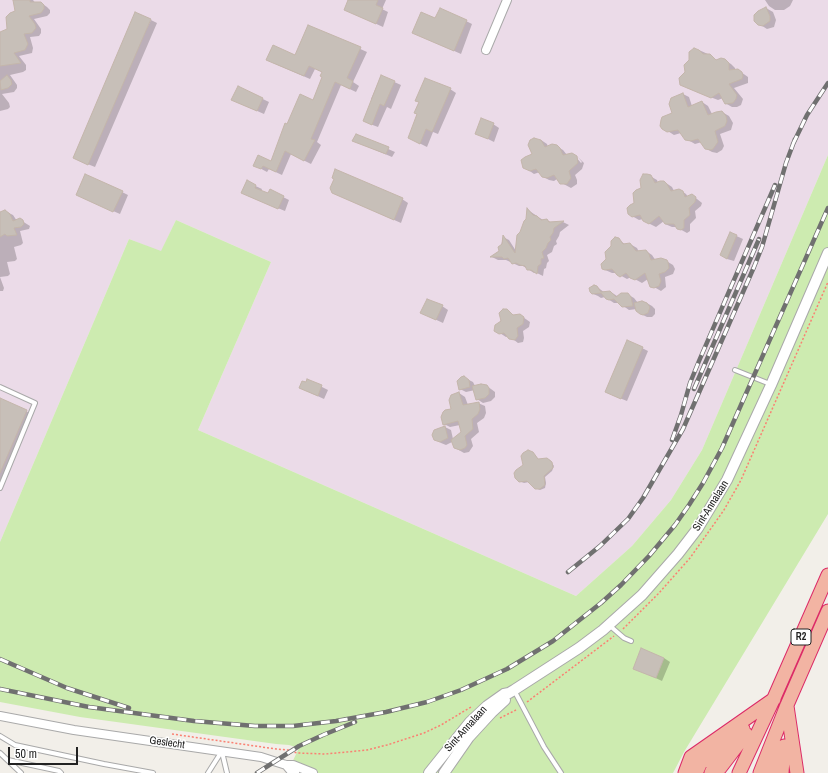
<!DOCTYPE html>
<html>
<head>
<meta charset="utf-8">
<style>
  body { margin:0 }
  #map { position:relative; width:828px; height:773px; overflow:hidden; background:#f2efe9; font-family:"Archivo Narrow",sans-serif }
  canvas { display:block }
  .scale { position:absolute; left:8px; top:747px; width:70px; height:18px; box-sizing:border-box; border:2px solid #222; border-top:0; padding-left:5px; font-size:12px; line-height:14px; white-space:nowrap; color:#222; -webkit-text-stroke:3px #fff; paint-order:stroke }
</style>
</head>
<body>
<div id="map">
<canvas width="828" height="773"></canvas>
<div class="scale">50 m</div>
</div>
<script>
const ctx = document.querySelector('canvas').getContext('2d');
ctx.lineJoin = 'round';
function fill(path, color) { ctx.fillStyle = color; ctx.fill(path, 'evenodd'); }
const poly = rows => new Path2D(rows.map(r => 'M' + r).join(''));
function stroke(path, color, width, dash) { ctx.strokeStyle = color; ctx.lineWidth = width; ctx.lineCap = dash ? 'butt' : 'round'; ctx.setLineDash(dash || []); ctx.stroke(path); }
function drawText(font, color, halo, rows, align = 'center') {
  ctx.font = font + ' "Archivo Narrow",sans-serif'; ctx.lineWidth = 3; ctx.setLineDash([]); ctx.textBaseline = 'middle'; ctx.strokeStyle = halo; ctx.fillStyle = color; for (const [text, x, y, turn = 0] of rows) {
    ctx.save(); ctx.translate(x, y); ctx.rotate((+turn || 0) * Math.PI / 180); ctx.textAlign = isNaN(turn) ? turn : align; if (halo) ctx.strokeText(text, 0, 0); ctx.fillText(text, 0, 0); ctx.restore();
  }
}
fill(poly([
  [0,0,828,0,828,155,702,450,671,500,632,546,576,596,198,430,271,262,176,220,161,252,129,239,0,542]
]), '#ebdbe8');
fill(poly([
  [828,155,828,514,684,752,673,773,287,773,299,748,289,745,276,744,80,717,0,702,0,542,129,239,161,251,176,220,271,262,198,430,576,596,632,546,671,500,702,450]
]), '#cdebb0');
fill(poly([
  [15,0,33,0,36,4,41,3,47,7,50,10,50,13,47,16,34,19,41,29,41,33,39,36,30,37,33,48,32,53,19,56,26,65,26,70,23,72,10,75,17,85,17,88,14,92,2,94,9,103,10,107,8,109,0,111,0,35,8,30,16,11],
  [350,0,386,0,382,9,388,12,383,27,346,10],
  [765,0,793,0,790,6,784,10,775,10,769,6],
  [766,8,773,12,776,20,774,27,767,29,756,22,757,13],
  [151,20,157,23,95,167,80,161],
  [436,20,466,21,472,24,461,54,414,33],
  [309,26,367,52,353,82,359,86,356,92,341,85,317,142,321,145,311,164,291,154,282,175,269,169,267,172,254,165,271,163,287,125,313,101,323,76,323,72,315,69,310,79,273,63,296,56],
  [699,50,710,55,718,61,724,60,731,64,735,68,735,70,738,70,748,77,748,83,734,88,743,99,741,105,737,107,732,107,725,103,723,98,718,100,687,88,686,73],
  [381,76,401,85,391,109,387,107,378,127,370,124,372,100,371,99],
  [238,87,269,102,264,114,239,103],
  [450,89,456,93,438,134,433,132,427,147,409,138],
  [683,94,689,97,692,106,702,102,708,106,712,114,722,112,729,116,733,123,731,130,720,134,724,146,722,150,717,153,712,152,705,148,702,142,695,144,683,137,681,133,674,135,663,128,674,113],
  [493,124,499,128,494,142,476,133],
  [356,135,395,152,392,157,354,141],
  [541,140,547,144,548,147,556,146,563,150,567,155,575,156,581,163,582,162,578,157,584,163,582,169,575,175,577,180,577,184,571,188,558,181,557,179,554,181,549,180,542,176,540,172,534,174,524,167,533,154],
  [650,176,657,180,658,183,666,183,672,187,674,191,680,190,686,194,688,197,692,195,702,203,701,206,695,211,696,218,690,224,690,231,687,233,676,227,672,227,665,224,664,221,656,227,644,221,643,219,639,220,632,216,635,204],
  [247,182,262,189,261,192,283,197,289,200,285,211,248,196],
  [122,192,128,195,120,214,83,198],
  [333,193,402,199,408,203,401,223],
  [528,210,543,220,547,220,552,223,563,222,569,225,560,232,559,236,556,241,557,244,554,246,552,252,547,255,549,261,547,263,546,268,544,269,543,276,537,273,534,273,523,266,519,266,506,260,498,260,492,257,500,251,503,237,509,240,516,251,527,219],
  [7,212,13,215,17,221,22,221,30,226,29,229,20,231,23,243,21,245,14,247,17,259,15,261,7,262,10,274,8,276,0,277,4,288,3,291,0,291,0,215],
  [730,233,743,239,734,261,727,259],
  [618,239,626,245,630,244,637,248,639,252,646,251,652,255,656,261,663,259,673,265,675,269,673,274,665,277,666,287,661,291,649,284,648,279,642,283,631,277,627,279,616,273,612,273,603,269],
  [596,286,605,293,611,292,617,296,627,294,634,298,638,303,645,302,652,306,655,309,655,314,652,317,647,317,641,314,637,309,629,310,619,303,614,303,605,297,601,298,598,296,591,293],
  [442,306,448,310,443,323,428,316],
  [507,310,515,316,520,315,530,322,529,327,523,331,524,338,523,342,518,343,509,336,506,337,495,330],
  [642,348,648,351,627,401,612,395],
  [467,379,473,382,475,386,485,385,491,389,495,392,495,397,491,401,483,403,477,399,475,390,466,392,460,389],
  [308,380,328,390,324,399,300,388,306,384],
  [459,393,465,397,468,405,478,403,485,406,486,413,484,418,477,423,479,432,471,439,473,446,469,452,464,453,457,449,452,442,446,445,441,443,435,439,433,433,437,429,445,427,451,430,453,439,462,433,460,425,450,427,444,424,453,410,451,396],
  [0,399,32,414,0,487],
  [533,453,539,460,548,459,550,460,554,466,552,471,545,477,546,483,545,488,540,490,533,487,529,482,524,483,519,481,524,466],
  [664,658,670,662,662,681,634,668]
]), '#0003');
const building = poly([
  [13,0,30,0,30,2,41,2,44,5,44,9,41,13,29,16,35,24,36,28,32,33,24,34,28,44,25,50,14,53,21,63,0,66,0,32,7,29,6,17,10,13,15,11,13,0],
  [348,0,378,0,376,5,383,8,376,24,344,10,348,0],
  [766,7,770,16,770,21,763,26,758,25,754,21,754,15,758,11,766,7],
  [440,8,467,20,454,51,412,33,421,12,435,18,440,8],
  [135,12,151,19,88,165,73,158,135,12],
  [308,25,361,47,347,78,353,81,350,89,335,82,311,139,315,140,304,161,285,151,276,172,263,166,261,169,253,166,258,155,271,161,285,123,287,124,300,94,313,100,322,77,320,76,322,72,309,66,304,76,266,60,273,45,295,55,308,25],
  [694,48,699,50,703,54,710,54,716,60,721,58,725,59,729,63,729,70,738,69,742,72,743,76,742,79,729,84,737,95,736,99,733,103,725,104,719,93,711,98,680,85,679,78,685,72,684,65,689,60,689,52,694,48],
  [7,75,11,80,12,84,8,88,1,90,0,81,7,75],
  [381,75,395,81,384,106,380,104,372,125,363,121,381,75],
  [425,78,451,88,432,132,426,129,420,144,408,138,417,114,414,113,419,102,415,101,425,78],
  [238,86,263,98,257,111,231,100,238,86],
  [683,93,688,107,702,101,708,115,716,112,722,111,726,116,727,121,725,126,715,131,718,142,713,149,711,150,705,149,698,139,691,141,685,140,678,130,667,132,662,129,660,126,661,120,662,117,672,113,669,104,671,98,683,93],
  [481,118,494,123,488,139,475,134,481,118],
  [356,134,389,147,386,154,352,141,356,134],
  [534,138,541,140,545,147,552,144,557,145,560,148,563,155,572,153,577,156,578,163,569,171,571,178,567,184,560,184,554,175,547,178,542,177,536,169,530,171,523,168,521,160,525,157,532,154,528,145,530,140,534,138],
  [335,169,403,198,394,220,332,193,330,188,334,179,332,178,335,169],
  [85,174,123,191,113,212,76,195,85,174],
  [643,174,647,174,651,175,655,183,660,181,664,181,667,184,671,191,679,189,683,191,685,197,692,194,696,197,695,202,689,208,690,215,684,220,684,228,681,230,677,229,674,224,665,224,659,216,649,224,643,221,640,215,632,217,628,214,627,208,630,205,634,203,633,193,636,190,641,188,640,180,643,174],
  [247,180,256,185,255,188,268,193,270,189,284,196,278,209,241,193,247,180],
  [527,208,533,215,537,216,541,220,547,219,549,222,564,221,554,228,553,233,550,237,551,240,548,243,546,248,542,252,544,258,541,259,541,264,538,266,537,274,531,270,527,270,525,266,520,265,516,263,512,264,508,258,504,259,502,257,490,257,499,251,498,247,502,244,503,235,515,253,517,235,520,232,524,221,526,219,527,208],
  [5,210,10,214,13,221,20,218,23,220,24,224,21,227,14,228,17,235,7,236,5,234,0,237,0,212,5,210],
  [730,232,737,235,727,259,720,255,730,232],
  [615,237,619,238,623,244,630,243,636,251,646,250,649,254,651,260,661,258,667,260,668,262,669,268,665,272,659,274,661,281,659,286,654,288,650,287,645,273,635,280,630,278,626,273,620,277,617,275,612,269,605,270,602,269,601,264,606,259,605,252,611,246,611,241,615,237],
  [594,285,597,286,601,292,610,291,616,297,621,293,628,293,631,297,633,306,622,307,614,299,609,300,606,299,601,293,592,294,590,292,589,288,594,285],
  [427,299,443,305,436,320,420,313,427,299],
  [642,301,647,303,650,307,648,313,643,315,640,314,636,311,634,303,642,301],
  [503,309,507,309,513,315,520,314,524,317,523,324,517,328,518,336,515,340,509,339,504,333,499,334,494,331,495,325,501,321,499,313,503,309],
  [627,340,643,347,621,399,605,392,627,340],
  [464,376,469,380,470,387,459,390,457,381,461,377,464,376],
  [307,379,322,385,318,396,299,388,302,381,306,382,307,379],
  [481,384,487,385,489,388,489,394,485,398,476,400,472,386,481,384],
  [459,392,463,405,479,402,480,409,478,414,472,419,473,429,465,436,467,445,465,448,460,450,454,448,451,440,461,432,458,421,443,425,441,417,443,412,445,410,451,409,449,400,451,395,459,392],
  [0,398,27,410,0,473,0,398],
  [445,426,448,438,440,442,434,440,432,435,434,430,445,426],
  [528,450,533,452,538,459,547,458,552,462,553,468,544,476,545,485,540,489,535,489,527,481,519,482,515,478,514,473,516,470,523,465,521,456,523,453,528,450],
  [641,648,664,658,656,678,633,669,641,648]
]);
fill(building, '#c7bfb8');
stroke(building, '#c4b6ab', 1);
const service = poly([
  [735,370,770,384],
  [0,387,35,403,0,488],
  [609,625,624,638,631,641],
  [514,690,544,747,561,773],
  [0,736,15,745,104,764,153,773],
  [222,752,227,773],
  [0,753,21,773],
  [8,760,59,771,61,773],
  [208,773,222,751]
]);
const minor = poly([
  [486,50,507,0],
  [0,716,74,730,261,757,286,765,293,765,313,773],
  [286,765,291,771,295,773]
]);
const tertiary = poly([
  [429,773,470,722,487,706,504,694,509,693,514,690,579,648,603,630,642,595,678,554,698,528,727,480,771,385,828,253],
  [444,773,469,737,492,712,505,700]
]);
const trunk = poly([
  [787,706,797,773],
  [709,761,743,729],
  [720,768,746,734],
  [685,773,691,757,774,699],
  [696,773,702,760,714,750],
  [711,773,714,766,722,756],
  [739,773,774,698,828,575],
  [760,773,787,705,828,611],
  [771,773,776,751],
  [782,773,784,746]
]);
stroke(service, '#a9a9a9', 6);
stroke(minor, '#a9a9a9', 10);
stroke(tertiary, '#a9a9a9', 12);
stroke(trunk, '#dc2a67', 15);
stroke(poly([
  [623,629,658,594,690,558,724,510,741,480,828,282],
  [527,702,614,636],
  [500,718,516,710],
  [172,734,276,749,288,750,297,753,325,754,347,752,367,750,387,745,424,733,441,725,471,707]
]), '#fa8072', 1.5, [2, 2]);
stroke(service, '#fff', 4);
stroke(minor, '#fff', 8);
stroke(tertiary, '#fff', 10);
stroke(trunk, '#f2b4a3', 13);
const rail = poly([
  [793,144,807,115,828,83],
  [694,389,759,239],
  [672,440,681,415,690,383,699,361,775,185],
  [568,572,600,546,628,519,643,498,683,429,754,267,762,247,786,163,795,139],
  [0,659,67,688,129,708],
  [0,689,89,707,194,721,255,726,293,726,336,721,386,712,427,702,461,690,507,669,553,641,601,603,621,585,649,556,675,525,689,505,703,483,722,448,828,208],
  [257,773,299,746,323,735,355,722]
]);
stroke(rail, '#707070', 4.5);
stroke(rail, '#fff', 3, [9]);
for (const [x, y, w] of [
  [801,637,20]
]) { const box = new Path2D(); box.roundRect(x - w / 2, y - 8, w, 16, 3); ctx.fillStyle = '#fff'; ctx.fill(box); stroke(box, '#222', 1); }
drawText('bold 10px', '#222', null, [
  ["R2",801,637]
]);
drawText('11px', '#222', '#fff', [
  ["Sint-Annalaan",711,506,-58],
  ["Sint-Annalaan",466,729,-48],
  ["Geslecht",167,743,8]
]);
</script>
</body>
</html>
